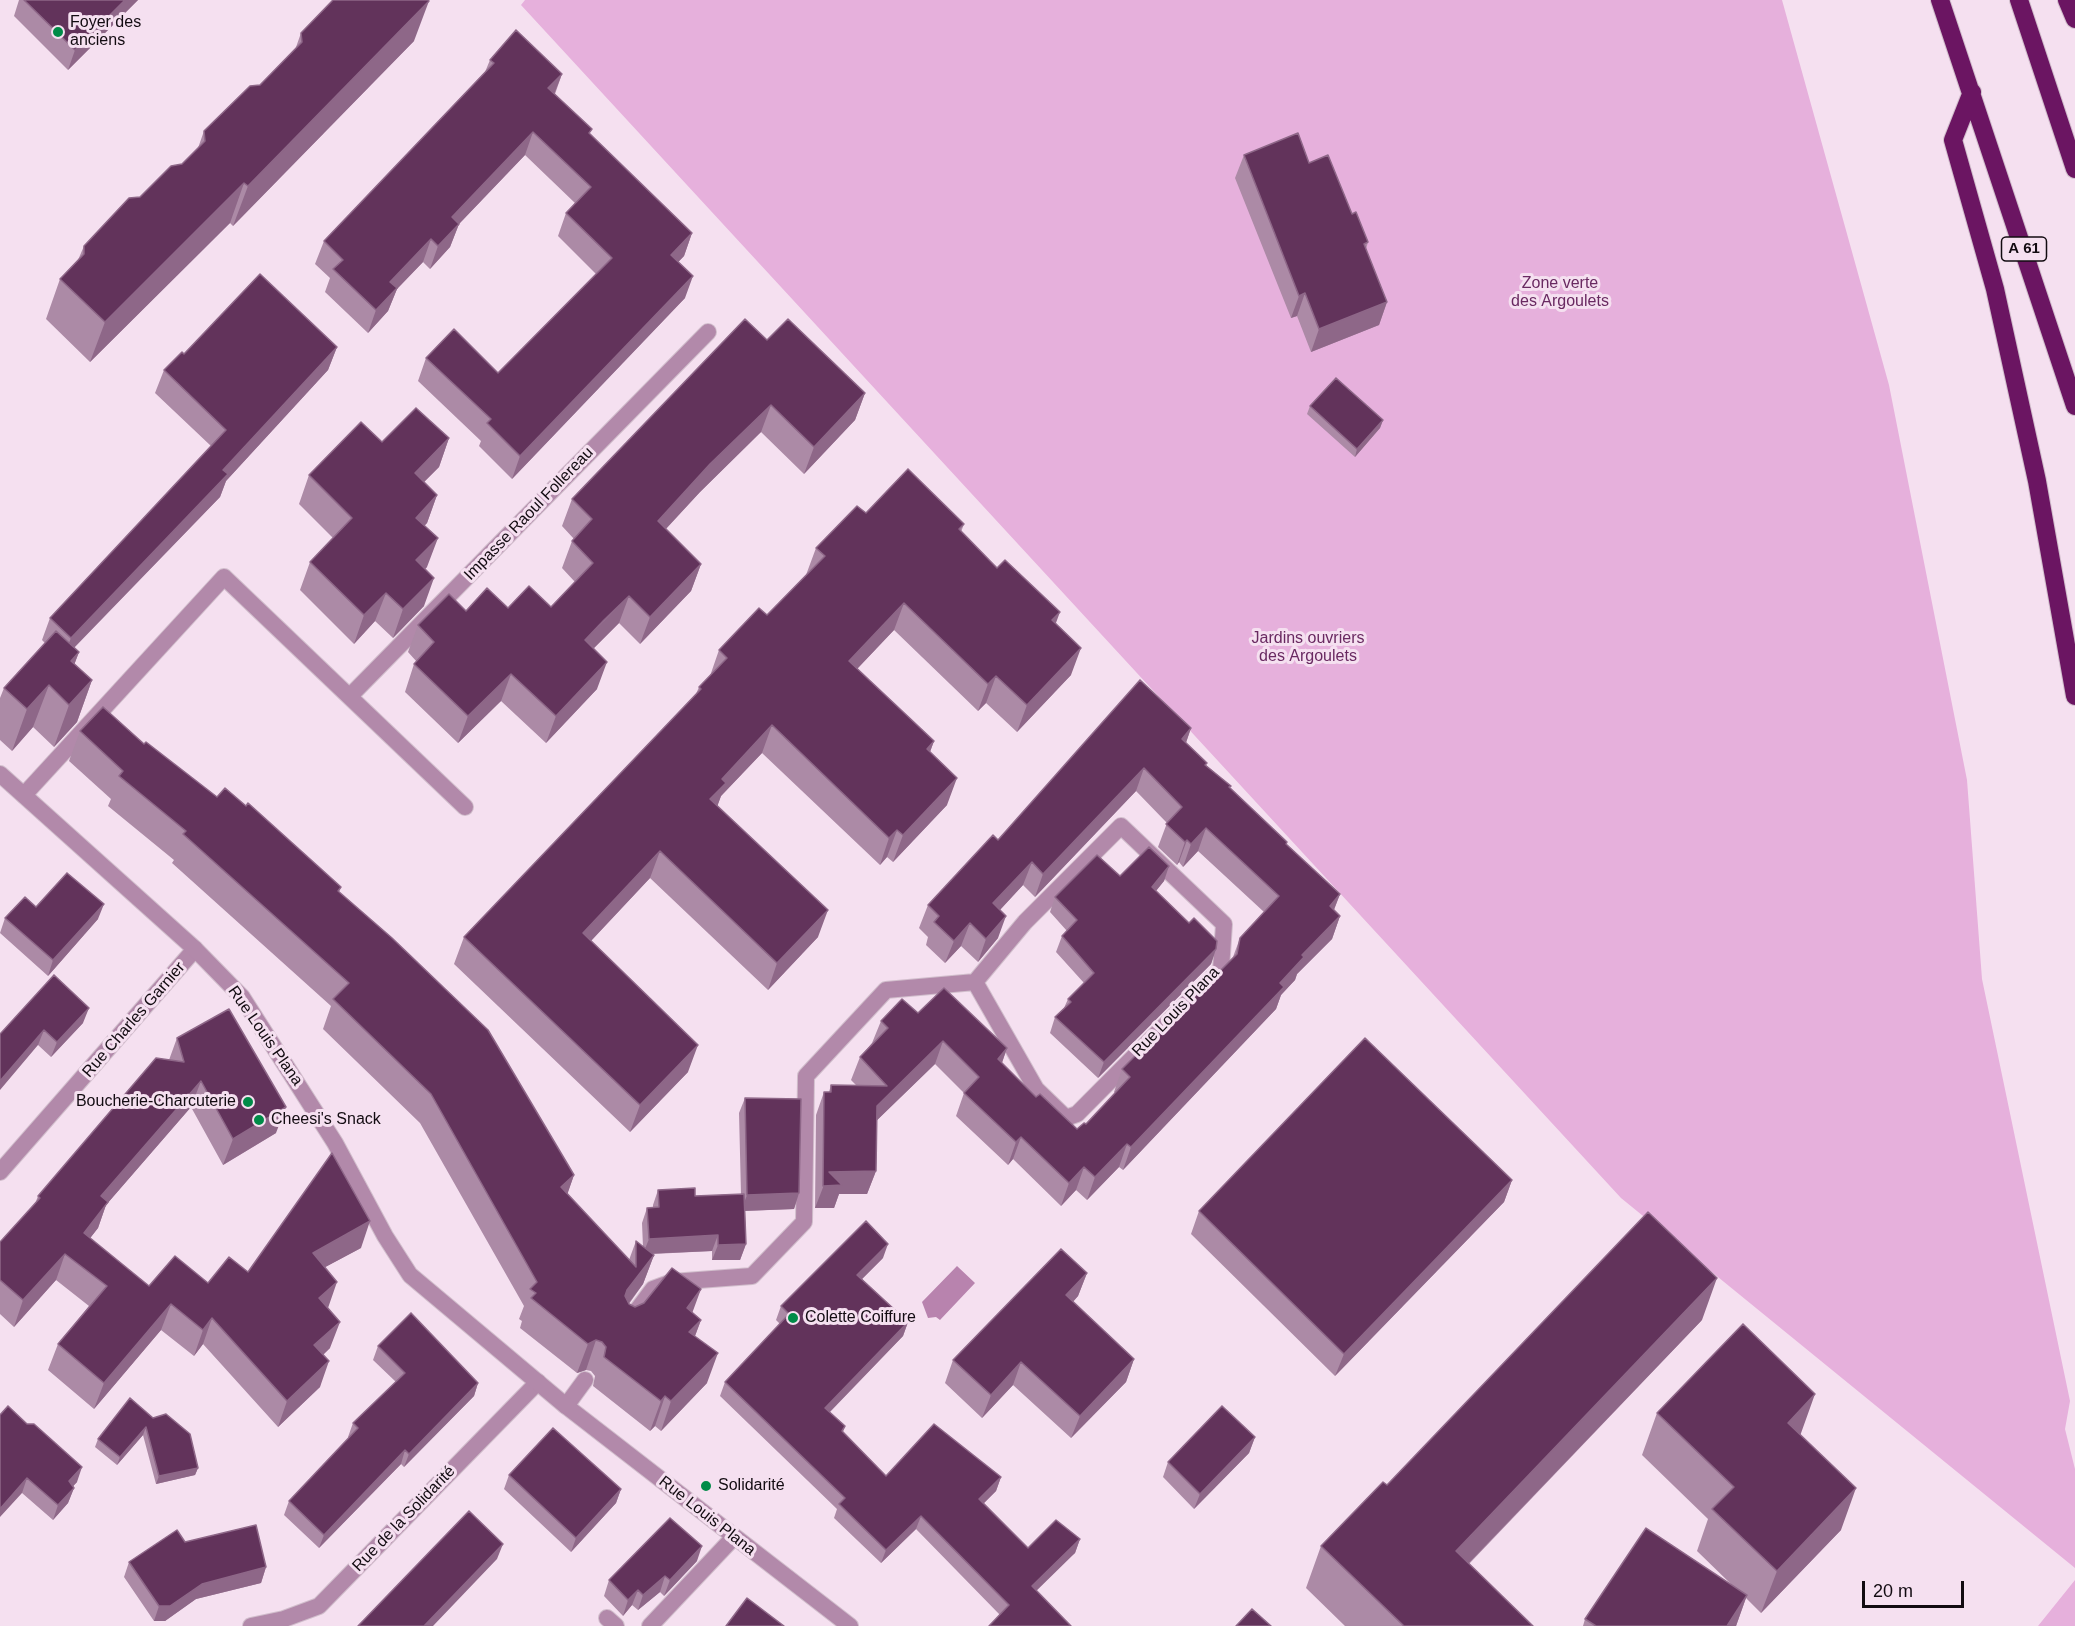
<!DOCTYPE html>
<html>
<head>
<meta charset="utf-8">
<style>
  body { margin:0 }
  #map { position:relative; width:2075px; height:1626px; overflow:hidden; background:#f5e0f0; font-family:Arial,sans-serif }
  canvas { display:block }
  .scale { position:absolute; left:1862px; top:1581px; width:102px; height:27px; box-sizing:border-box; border:3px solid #120b11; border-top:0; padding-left:8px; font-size:18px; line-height:21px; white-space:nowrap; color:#120b11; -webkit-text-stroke:4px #f5e0f0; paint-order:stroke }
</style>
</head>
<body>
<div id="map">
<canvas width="2075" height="1626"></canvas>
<div class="scale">20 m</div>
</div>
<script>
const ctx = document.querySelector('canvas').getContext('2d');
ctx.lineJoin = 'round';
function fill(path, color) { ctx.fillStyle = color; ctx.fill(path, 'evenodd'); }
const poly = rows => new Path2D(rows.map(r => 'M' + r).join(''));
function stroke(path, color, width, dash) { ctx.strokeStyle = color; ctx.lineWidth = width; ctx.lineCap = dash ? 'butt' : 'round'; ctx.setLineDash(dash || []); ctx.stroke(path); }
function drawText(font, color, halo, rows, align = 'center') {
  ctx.font = font + ' Arial,sans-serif'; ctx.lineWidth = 6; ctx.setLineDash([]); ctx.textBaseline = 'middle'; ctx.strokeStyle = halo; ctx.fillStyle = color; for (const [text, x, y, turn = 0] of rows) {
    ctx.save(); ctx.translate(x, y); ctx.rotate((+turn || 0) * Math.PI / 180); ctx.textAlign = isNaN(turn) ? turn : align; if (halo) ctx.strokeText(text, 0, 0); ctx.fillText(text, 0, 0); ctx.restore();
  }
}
fill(poly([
  [525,0,1782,0,1889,385,1967,780,1982,979,2070,1401,2065,1429,2075,1469,2075,1568,1621,1198,521,5],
  [2075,1580,2075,1626,2038,1626]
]), '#e6b0dc');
fill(poly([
  [957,1266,975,1283,940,1320,936,1317,928,1318,922,1302]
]), '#b883ae');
const minor = poly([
  [350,696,708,332],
  [24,795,224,577,465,807],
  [0,1172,195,949],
  [629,1321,653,1289,672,1282,752,1276,804,1222,806,1076,886,990,975,982,1025,922,1121,826,1224,924,1221,969,1077,1114,1066,1118,1036,1089,975,982],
  [566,1406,585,1380],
  [607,1618,616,1626],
  [251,1626,284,1619,319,1606,538,1382],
  [650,1626,734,1537]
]);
const tertiary = poly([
  [0,774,195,949,242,997,335,1143,385,1236,410,1275,566,1406,850,1626]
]);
const motorway = poly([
  [1940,0,2075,406],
  [2019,0,2075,169],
  [2067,0,2075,19],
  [1972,92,1953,140,1995,289,2037,481,2075,696]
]);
stroke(minor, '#d1becc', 18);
stroke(tertiary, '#d1becc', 18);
stroke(motorway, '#d1becc', 20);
stroke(minor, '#b289aa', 16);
stroke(tertiary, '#b289aa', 16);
stroke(motorway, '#6b1562', 18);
fill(poly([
  [19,0,138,0,68,70,14,16],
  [301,33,414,41,233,226,230,223,90,362,46,319,60,279,78,260,84,246,140,197,182,164,198,148,204,131,260,85,295,50],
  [490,60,562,74,555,94,590,134,692,233,684,256,678,262,685,298,512,479,479,446,481,441,418,381,426,358,498,373,596,274,558,236,566,213,575,203,525,155,459,224,450,247,430,269,423,262,397,289,388,311,368,333,325,292,330,278,315,264,324,241,485,72],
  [1244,155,1309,163,1352,214,1368,242,1366,249,1387,302,1379,325,1311,352,1297,316,1291,318,1235,178],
  [767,340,865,393,855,420,804,474,761,432,700,492,666,529,701,564,691,591,640,644,619,623,594,648,597,689,546,743,501,701,458,743,405,692,414,664,417,662,408,652,418,625,466,611,508,608,551,607,575,582,562,568,572,541,574,539,562,526,572,499],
  [337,347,328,370,226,481,220,497,74,648,79,652,74,665,92,680,77,722,54,747,33,727,12,751,0,740,0,698,4,688,45,643,42,640,50,618,211,446,155,393,164,370,184,354],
  [1310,406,1383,420,1380,428,1355,457,1307,414],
  [449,438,439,467,424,482,437,495,427,523,424,526,427,567,425,569,424,606,393,638,375,621,354,644,300,590,310,562,333,538,299,504,309,475,382,442],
  [866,513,964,524,961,532,997,568,1056,623,1071,675,1017,732,986,703,978,711,894,630,857,669,934,741,930,752,947,805,893,862,887,857,880,865,762,753,721,796,717,806,818,937,768,990,650,878,591,941,688,1072,630,1132,454,964,464,937,696,694,699,687,710,676,719,650,767,615,806,575,816,548],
  [1191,728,1186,743,1207,763,1206,765,1231,786,1230,788,1287,842,1286,844,1340,894,1334,910,1340,916,1332,939,1297,974,1295,980,1281,995,1276,1009,1123,1170,1119,1167,1087,1200,1076,1190,1061,1206,1013,1159,1008,1165,956,1116,964,1093,935,1064,876,1121,876,1171,867,1194,839,1194,834,1208,815,1208,816,1115,824,1092,829,1092,831,1085,856,1085,851,1080,860,1057,872,1043,881,1021,918,1013,1007,1048,1002,1063,1036,1097,1077,1129,1086,1124,1115,1093,1114,1092,1122,1069,1233,957,1240,938,1264,912,1198,851,1183,867,1179,862,1177,865,1158,847,1167,823,1136,791,1035,897,1023,885,1000,910,998,938,978,962,961,946,945,963,926,945,928,937,919,928,928,905,998,840],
  [80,731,144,744,217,797,246,806,341,887,339,892,574,1175,567,1194,629,1260,636,1241,643,1247,642,1223,647,1208,653,1207,653,1205,658,1190,695,1196,741,1194,739,1113,745,1098,799,1193,794,1209,745,1211,746,1244,740,1260,712,1260,712,1251,653,1254,654,1255,643,1284,629,1304,635,1307,692,1312,701,1320,695,1336,707,1383,661,1431,655,1426,650,1431,593,1386,595,1376,591,1371,586,1370,577,1373,520,1328,522,1321,519,1319,524,1306,420,1123,323,1029,331,1006,172,863,174,860,108,806,111,799,69,761],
  [1169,866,1164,881,1156,891,1216,949,1211,964,1098,1078,1050,1033,1055,1017,1064,1008,1068,999,1084,983,1056,952,1062,936,1067,931,1050,912,1055,897,1120,876],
  [36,907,98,919,48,976,0,933,5,918],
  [83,1023,51,1057,38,1045,0,1034],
  [177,1038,276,1133,223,1165,191,1107,106,1205,98,1228,90,1238,149,1286,208,1283,248,1272,361,1248,325,1267,330,1348,323,1355,320,1387,278,1427,203,1344,194,1356,161,1330,94,1409,48,1370,58,1344,89,1306,56,1280,14,1327,0,1314,0,1242,35,1204,38,1196,169,1060],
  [1512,1180,1504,1202,1335,1376,1191,1234,1199,1211],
  [883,1258,862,1279,908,1322,903,1336,830,1412,845,1426,843,1432,886,1476,1001,1477,996,1491,984,1503,1028,1548,1080,1539,1075,1553,1000,1615,916,1529,881,1563,834,1518,837,1509,720,1396,725,1382,780,1324,776,1320,781,1306],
  [1087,1273,1078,1296,1073,1302,1134,1359,1126,1382,1071,1438,1013,1385,982,1418,945,1383,953,1360],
  [1702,1320,1469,1564,1533,1626,1345,1626,1306,1588,1321,1546],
  [378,1346,478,1383,474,1396,404,1467,401,1464,319,1548,284,1515,289,1501,349,1438,348,1437,353,1423,396,1382,373,1360],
  [130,1398,198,1468,195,1475,156,1484,143,1435,117,1465,95,1447,98,1439],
  [1657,1413,1800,1435,1841,1530,1761,1613,1746,1598,1736,1626,1583,1626,1585,1619,1733,1586,1697,1551,1708,1519,1642,1455],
  [0,1415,77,1482,73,1486,74,1488,68,1503,53,1520,22,1493],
  [1255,1437,1249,1453,1194,1509,1163,1477,1168,1462],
  [509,1475,621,1489,616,1503,571,1552,504,1489],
  [185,1542,266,1567,261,1583,196,1599,165,1621,154,1621,124,1577,129,1562],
  [697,1561,664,1596,660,1592,638,1610,632,1605,623,1616,604,1596,609,1580]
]), '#ac8aa6');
fill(poly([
  [125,0,138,0,68,70,75,50],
  [429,1,414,41,233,226,248,186],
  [562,74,553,97,548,88],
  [533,132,525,155,459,224,450,247,430,269,438,246,452,217],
  [244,183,230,223,90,362,105,322],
  [692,233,684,256,663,278,671,255],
  [431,239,423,262,397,289,388,311,368,333,376,310,390,282],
  [693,276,685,298,512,479,520,456],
  [1305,293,1297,316,1291,318,1299,296],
  [1387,302,1379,325,1311,352,1319,329],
  [337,347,328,370,226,481,220,497,62,660,71,638,223,470],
  [865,393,855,420,804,474,814,447],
  [771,405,761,432,700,492,648,548,658,521,710,464],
  [1383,420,1380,428,1355,457,1357,449],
  [449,438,439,467,405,501,415,473],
  [437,495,427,523,405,546,416,518],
  [438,538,427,567,405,589,416,560],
  [701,564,691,591,640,644,650,617],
  [434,578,424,606,393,638,403,609],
  [386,593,375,621,354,644,364,615],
  [629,596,619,623,594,648,585,640],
  [904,603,894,630,839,688,849,661],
  [1060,612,1050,639,1052,620],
  [1081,648,1071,675,1017,732,1027,705],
  [79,652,63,694,71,661],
  [607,662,597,689,546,743,556,716],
  [511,674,501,701,458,743,468,716],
  [996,676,986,703,978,711,988,684],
  [92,680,77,722,54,747,69,705],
  [49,685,33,727,12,751,27,709],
  [772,725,762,753,721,796,716,810,710,799,722,779],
  [1191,728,1183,751,1182,739],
  [934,741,924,768,927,749],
  [1144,768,1136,791,1035,897,1043,874],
  [957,778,947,805,893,862,903,835],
  [1206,828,1198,851,1183,867,1191,844],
  [897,830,887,857,880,865,889,838],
  [1187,840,1179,862,1177,865,1185,842],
  [660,851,650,878,573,960,583,933],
  [1032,862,1023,885,985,926,993,903],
  [1169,866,1164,881,1146,903,1152,887],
  [1340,894,1331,917,1330,906],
  [104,904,98,919,48,976,53,960],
  [828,910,818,937,768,990,777,963],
  [1006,916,998,938,978,962,986,939],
  [1340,916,1332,939,1297,974,1295,980,1281,995,1276,1009,1123,1170,1131,1147,1280,983,1302,955],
  [970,923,961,946,945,963,954,941],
  [1216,949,1211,964,1098,1078,1104,1062],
  [89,1008,83,1023,51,1057,57,1042],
  [44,1030,38,1045,0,1090,0,1081],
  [943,1041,935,1064,868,1129,877,1106],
  [698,1045,688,1072,630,1132,640,1105],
  [1007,1048,999,1071,998,1059],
  [201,1081,191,1107,106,1205,98,1228,74,1259,84,1233,101,1196],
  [286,1107,276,1133,223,1165,233,1139],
  [1021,1137,1013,1159,1008,1165,1016,1142],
  [1127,1144,1119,1167,1087,1200,1095,1177],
  [1084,1167,1076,1190,1061,1206,1069,1183],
  [876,1171,867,1194,839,1194,834,1208,815,1208,829,1172],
  [574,1175,564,1204,561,1187],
  [1512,1180,1504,1202,1335,1376,1344,1354],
  [799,1193,794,1209,741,1211,747,1195],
  [370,1221,361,1248,303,1279,313,1253],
  [718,1235,712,1251,643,1254,649,1239],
  [746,1244,740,1260,712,1260,718,1245],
  [888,1244,883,1258,852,1289,857,1275],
  [65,1254,56,1280,14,1327,23,1300],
  [654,1255,643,1284,616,1320,627,1290],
  [1087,1273,1078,1296,1058,1318,1066,1295],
  [1717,1278,1702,1320,1440,1593,1456,1551],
  [337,1282,328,1308,319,1298],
  [701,1289,690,1319,687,1308],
  [171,1304,161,1330,94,1409,104,1383],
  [212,1318,203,1344,194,1356,203,1330],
  [701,1320,690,1349,689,1332],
  [340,1322,330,1348,305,1372,314,1345],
  [908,1322,903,1336,820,1422,825,1408],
  [596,1340,586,1370,577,1373,588,1344],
  [718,1353,707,1383,661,1431,671,1401],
  [1134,1359,1126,1382,1071,1438,1080,1416],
  [329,1361,320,1387,278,1427,287,1401],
  [1021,1362,1013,1385,982,1418,991,1395],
  [478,1383,474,1396,404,1467,409,1454],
  [1815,1394,1800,1436,1788,1423],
  [665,1396,655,1426,650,1431,661,1401],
  [146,1427,143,1435,117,1465,120,1457],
  [1255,1437,1249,1453,1194,1509,1200,1494],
  [405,1450,401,1464,319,1548,324,1535],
  [82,1467,77,1482,64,1496,69,1481],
  [198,1468,195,1475,156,1484,159,1476],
  [1001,1477,996,1491,974,1513,979,1499],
  [27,1478,22,1493,0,1517,0,1509],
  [74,1488,68,1503,53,1520,58,1505],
  [1856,1488,1841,1530,1761,1613,1777,1571],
  [621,1489,616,1503,571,1552,576,1538],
  [921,1516,916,1529,881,1563,886,1550],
  [1080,1539,1075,1553,1027,1600,1032,1586],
  [503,1544,497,1559,433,1626,424,1626],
  [702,1546,697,1561,664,1596,670,1580],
  [266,1567,261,1583,196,1599,165,1621,154,1621,159,1606,202,1584],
  [665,1576,660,1592,638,1610,643,1595],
  [638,1590,632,1605,623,1616,628,1600],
  [1747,1595,1736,1626,1727,1626]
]), '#8e6788');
const building = poly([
  [24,0,125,0,75,50,24,0],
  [333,0,428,0,429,1,248,186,244,183,105,322,60,279,84,254,84,246,129,198,140,197,171,166,182,164,205,141,204,131,250,86,260,85,302,42,301,33,333,0],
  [516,30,562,74,548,88,592,129,589,133,692,233,671,255,693,276,520,456,487,423,491,419,426,358,454,329,498,373,612,258,566,213,591,187,533,132,452,217,459,224,438,246,431,239,390,282,397,288,376,310,333,269,343,260,324,241,494,63,490,60,516,30],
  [1298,133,1309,163,1328,155,1352,214,1356,212,1368,242,1364,244,1387,302,1319,329,1305,293,1299,296,1244,155,1298,133],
  [260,274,337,347,223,470,228,474,71,638,50,618,226,430,164,370,182,352,184,354,260,274],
  [745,319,767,340,788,319,865,393,814,447,771,405,710,464,658,521,701,564,650,617,629,596,604,620,585,640,607,662,556,716,511,674,468,716,414,664,434,642,418,625,449,594,466,611,487,588,508,608,529,586,551,607,593,563,572,541,592,519,572,499,745,319],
  [1336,378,1383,420,1357,449,1310,406,1336,378],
  [416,408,449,438,415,473,437,495,416,518,438,538,416,560,434,578,403,609,386,593,364,615,310,562,352,518,309,475,361,422,382,442,416,408],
  [908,469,964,524,959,529,997,568,1005,560,1060,612,1052,620,1081,648,1027,705,996,676,988,684,904,603,849,661,934,741,927,749,957,778,903,835,897,830,889,838,772,725,722,779,726,783,710,799,828,910,777,963,660,851,583,933,698,1045,640,1105,464,937,701,689,699,687,727,658,719,650,759,608,767,615,825,556,816,548,857,506,866,513,908,469],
  [56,631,79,652,71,661,92,680,69,705,49,685,27,709,4,688,56,631],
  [1140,680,1191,728,1182,739,1207,763,1205,765,1231,786,1229,787,1287,842,1286,844,1340,894,1330,906,1340,916,1302,955,1304,957,1280,983,1284,987,1131,1147,1127,1144,1095,1177,1084,1167,1069,1183,1021,1137,1016,1142,964,1093,979,1077,943,1041,877,1106,876,1171,829,1172,842,1185,823,1186,824,1092,831,1092,831,1085,887,1086,860,1057,888,1028,881,1021,902,999,918,1013,944,988,1007,1048,998,1059,1036,1097,1040,1094,1077,1129,1084,1123,1086,1124,1130,1077,1122,1069,1237,954,1240,938,1279,896,1206,828,1191,844,1187,840,1185,842,1166,824,1182,807,1144,768,1043,874,1032,862,993,903,1006,916,986,939,970,923,954,941,934,922,939,916,928,905,993,835,998,840,1140,680],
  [103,707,144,744,146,742,217,797,225,788,246,806,248,803,341,887,338,891,392,938,488,1030,574,1175,561,1187,636,1267,636,1241,654,1255,627,1290,625,1296,629,1304,635,1307,644,1303,672,1268,701,1289,687,1308,701,1320,689,1332,718,1353,671,1401,665,1396,661,1401,604,1357,606,1347,602,1342,596,1340,588,1344,531,1298,536,1293,530,1289,537,1282,431,1094,333,999,349,983,183,834,186,831,119,776,123,771,80,731,103,707],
  [1149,847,1169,866,1152,887,1189,923,1194,918,1217,941,1216,949,1104,1062,1055,1017,1071,1002,1068,999,1094,973,1062,936,1077,920,1055,897,1097,855,1120,876,1149,847],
  [67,873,104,904,53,960,5,918,25,897,36,907,67,873],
  [54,975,89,1008,57,1042,44,1030,0,1081,0,1034,54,975],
  [229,1009,286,1107,233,1139,201,1081,101,1196,108,1202,84,1233,149,1286,175,1256,208,1283,229,1257,248,1272,332,1153,370,1221,313,1253,337,1282,319,1298,340,1322,314,1345,329,1361,287,1401,212,1318,203,1330,171,1304,104,1383,58,1344,107,1286,65,1254,23,1300,0,1280,0,1242,40,1198,38,1196,156,1058,184,1062,177,1038,229,1009],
  [1365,1038,1512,1180,1344,1354,1199,1211,1365,1038],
  [745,1098,801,1099,799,1193,747,1195,745,1098],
  [695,1188,695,1196,744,1194,746,1244,718,1245,718,1235,649,1239,647,1208,659,1207,658,1190,695,1188],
  [1648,1212,1717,1278,1456,1551,1533,1626,1404,1626,1321,1546,1383,1482,1387,1485,1648,1212],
  [866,1221,888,1244,857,1275,908,1322,825,1408,845,1426,842,1431,886,1476,934,1424,1001,1477,979,1499,1028,1548,1056,1520,1080,1539,1032,1586,1071,1626,989,1626,1009,1605,921,1516,886,1550,839,1504,845,1498,725,1382,789,1314,781,1306,866,1221],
  [1061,1249,1087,1273,1066,1295,1134,1359,1080,1416,1021,1362,991,1395,953,1360,1061,1249],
  [411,1313,478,1383,409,1454,405,1450,324,1535,289,1501,358,1428,353,1423,405,1373,378,1346,411,1313],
  [1743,1324,1815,1394,1788,1423,1856,1488,1777,1571,1712,1509,1734,1487,1657,1413,1743,1324],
  [130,1398,153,1418,166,1414,190,1434,198,1468,159,1476,146,1427,120,1457,98,1439,130,1398],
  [8,1406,27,1424,34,1424,82,1467,69,1481,74,1488,58,1505,27,1478,0,1509,0,1415,8,1406],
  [1222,1406,1255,1437,1200,1494,1168,1462,1222,1406],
  [553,1428,621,1489,576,1538,509,1475,553,1428],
  [469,1511,503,1544,424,1626,358,1626,469,1511],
  [670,1518,702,1546,670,1580,665,1576,643,1595,638,1590,628,1600,609,1580,670,1518],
  [256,1525,266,1567,202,1584,170,1606,159,1606,129,1562,177,1530,185,1542,256,1525],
  [1646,1528,1747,1595,1727,1626,1596,1626,1585,1619,1646,1528],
  [747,1598,784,1626,726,1626,747,1598],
  [1252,1609,1271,1626,1236,1626,1252,1609]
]);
fill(building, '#62335b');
stroke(building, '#8e6788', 1.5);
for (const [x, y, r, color] of [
  [58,32,6,"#008b48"],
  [248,1102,6,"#008b48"],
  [259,1120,6,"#008b48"],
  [793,1318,6,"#008b48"],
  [706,1486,6,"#008b48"]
]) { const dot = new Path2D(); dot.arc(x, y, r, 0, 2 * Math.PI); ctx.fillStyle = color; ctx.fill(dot); stroke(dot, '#f5e0f0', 2); }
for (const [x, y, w] of [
  [2024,249,45]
]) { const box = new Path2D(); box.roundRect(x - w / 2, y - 12, w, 24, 4.5); ctx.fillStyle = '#f5e0f0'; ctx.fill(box); stroke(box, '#120b11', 1.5); }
drawText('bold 15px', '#120b11', null, [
  ["A 61",2024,249]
]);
drawText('16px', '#120b11', '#f5e0f0', [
  ["Foyer des",70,23],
  ["anciens",70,41],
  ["Boucherie-Charcuterie",236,1102,"right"],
  ["Cheesi's Snack",271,1120],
  ["Colette Coiffure",805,1318],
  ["Solidarité",718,1486]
], 'left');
drawText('16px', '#692961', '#f5e0f0', [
  ["Zone verte",1560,284],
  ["des Argoulets",1560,302],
  ["Jardins ouvriers",1308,639],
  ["des Argoulets",1308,657]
]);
drawText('16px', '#120b11', '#f5e0f0', [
  ["Impasse Raoul Follereau",529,514,-46],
  ["Rue Louis Plana",1176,1012,-46],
  ["Rue Charles Garnier",134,1020,-49],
  ["Rue Louis Plana",265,1036,55],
  ["Rue Louis Plana",707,1516,38],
  ["Rue de la Solidarité",404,1519,-46]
]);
</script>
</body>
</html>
